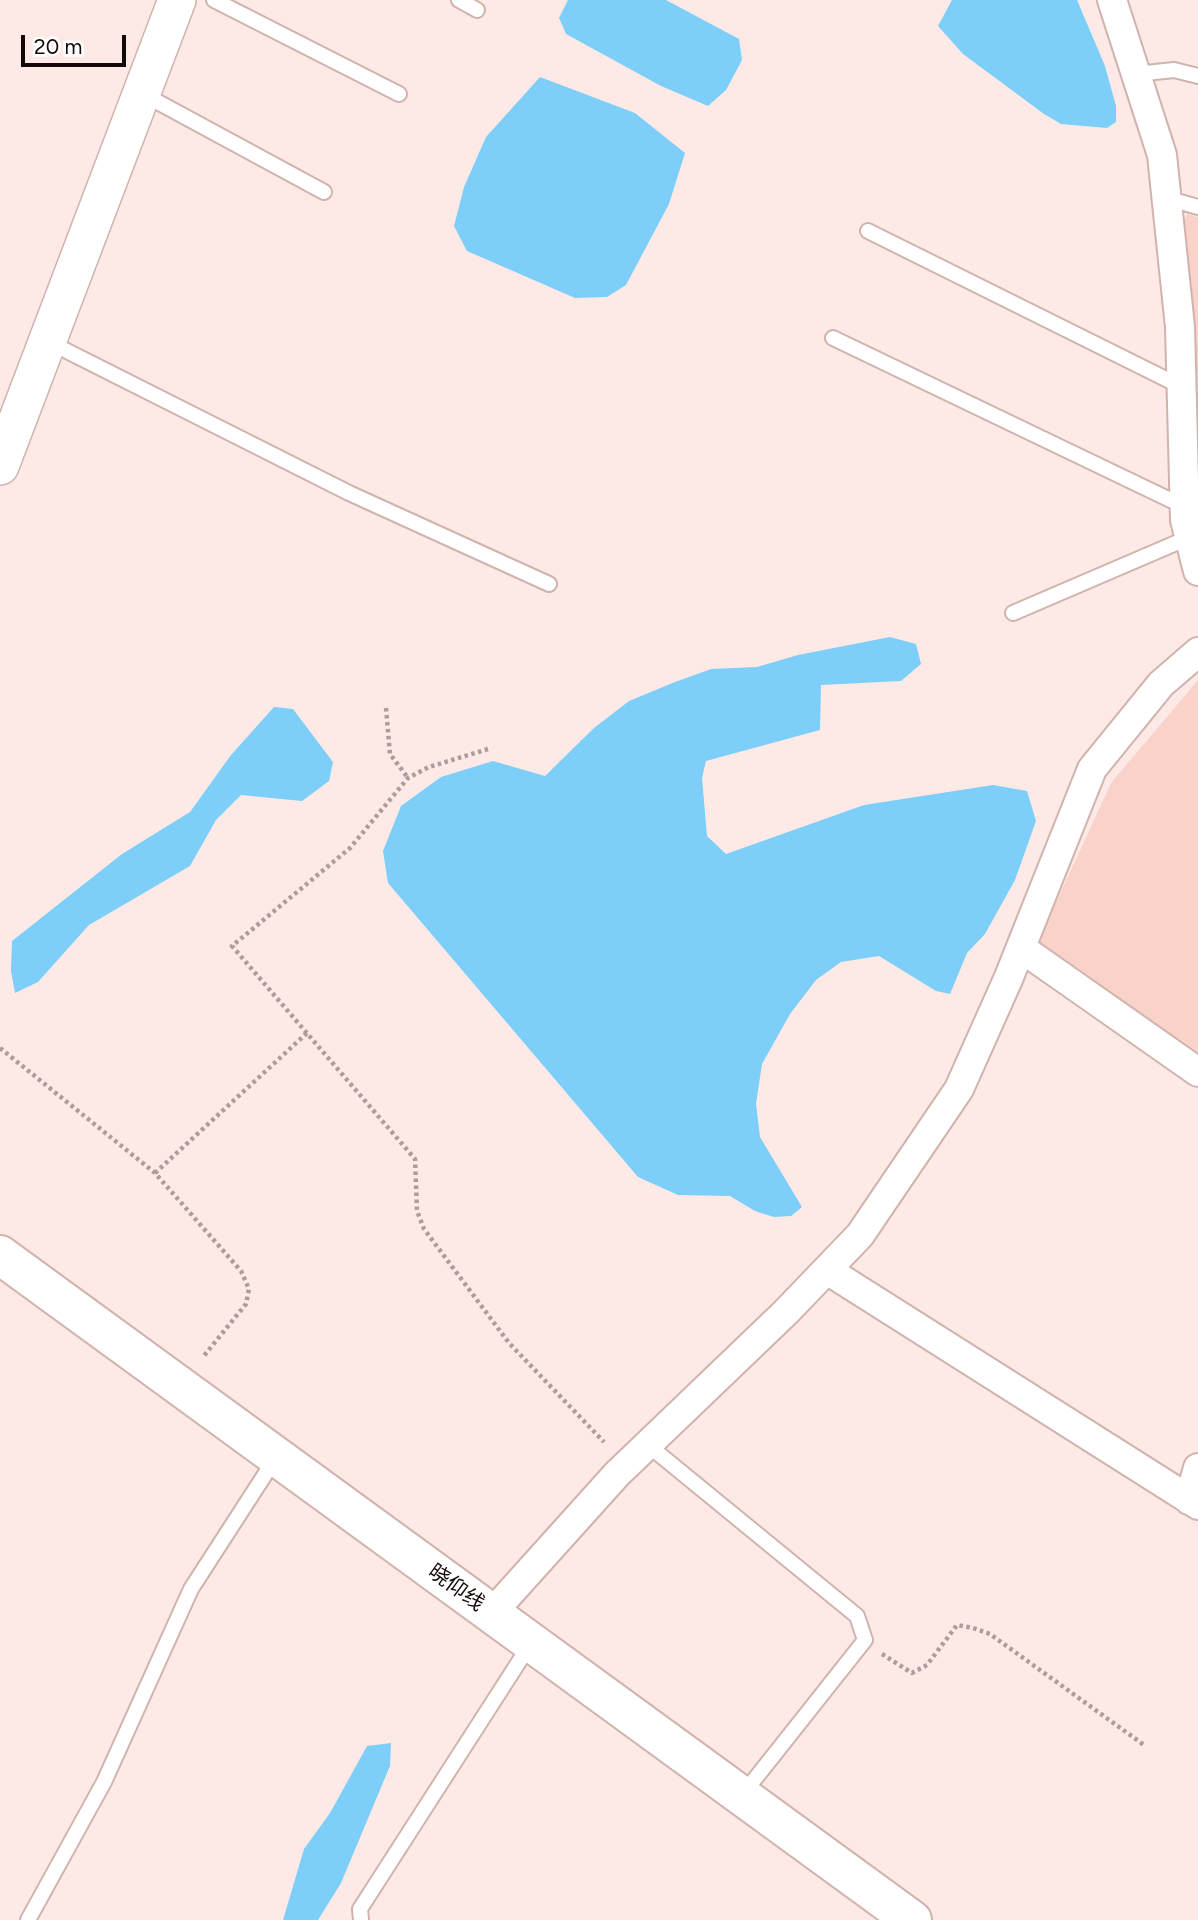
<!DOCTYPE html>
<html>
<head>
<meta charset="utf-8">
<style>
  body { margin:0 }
  #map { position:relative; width:1198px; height:1920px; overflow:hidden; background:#fdeae6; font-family:Figtree,sans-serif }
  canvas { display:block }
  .scale { position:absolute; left:21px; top:35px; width:105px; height:32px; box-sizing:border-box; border:4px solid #130907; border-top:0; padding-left:9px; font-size:21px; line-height:24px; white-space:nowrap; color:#130907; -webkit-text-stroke:5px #fff; paint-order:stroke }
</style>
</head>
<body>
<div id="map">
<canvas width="1198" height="1920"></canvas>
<div class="scale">20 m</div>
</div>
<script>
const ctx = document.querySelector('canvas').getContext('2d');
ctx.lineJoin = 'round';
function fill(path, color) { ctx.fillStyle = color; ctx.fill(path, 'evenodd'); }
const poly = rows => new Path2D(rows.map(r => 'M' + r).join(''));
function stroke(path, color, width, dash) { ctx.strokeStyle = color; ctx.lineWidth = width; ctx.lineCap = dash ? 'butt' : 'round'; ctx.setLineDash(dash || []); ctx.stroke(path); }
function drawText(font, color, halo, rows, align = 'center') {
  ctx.font = font + ' Figtree,"Noto Sans SC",sans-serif'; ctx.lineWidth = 7; ctx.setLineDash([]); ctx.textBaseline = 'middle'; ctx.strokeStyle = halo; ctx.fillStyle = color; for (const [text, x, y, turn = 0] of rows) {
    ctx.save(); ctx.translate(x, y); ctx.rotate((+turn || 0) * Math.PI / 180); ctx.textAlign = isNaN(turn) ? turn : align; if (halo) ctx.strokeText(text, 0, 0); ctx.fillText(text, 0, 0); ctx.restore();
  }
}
fill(poly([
  [1187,214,1198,217,1198,532,1180,228],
  [1198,680,1198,1052,1037,944,1111,783]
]), '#f9d2ca');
fill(poly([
  [568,0,666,0,739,39,742,60,726,90,708,106,661,86,566,34,559,18],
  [952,0,1077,0,1105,66,1116,106,1116,122,1107,128,1061,124,1044,114,963,54,938,26],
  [540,77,635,113,685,153,669,204,626,285,607,297,575,298,467,251,454,226,464,187,486,137],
  [890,637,916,644,921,664,901,681,821,685,820,730,706,761,702,778,707,836,726,854,864,805,993,785,1027,791,1036,821,1015,880,985,934,967,953,950,994,936,991,879,956,841,962,816,980,790,1014,762,1064,756,1104,760,1137,802,1207,791,1216,774,1217,755,1211,730,1196,678,1195,638,1177,388,883,383,851,401,806,441,777,493,761,545,776,594,728,629,701,675,682,711,669,757,667,798,655],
  [274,707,293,709,333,762,329,781,302,801,241,795,216,820,190,866,89,925,38,982,15,993,11,971,12,941,122,854,190,812,231,755],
  [391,1743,390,1766,341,1883,318,1920,283,1920,304,1849,330,1813,367,1746]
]), '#7dcef8');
const service = poly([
  [214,0,399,94],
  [459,0,477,10],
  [1136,74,1174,70,1198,76],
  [143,94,324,192],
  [1166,198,1198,207],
  [868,231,1182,387],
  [833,338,1185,507],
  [49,342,349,493,549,584],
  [1013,613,1190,537],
  [648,1445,857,1616,865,1640,743,1794],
  [28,1920,104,1782,191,1589,275,1459],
  [361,1920,360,1909,531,1643]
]);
const minor = poly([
  [1112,0,1162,155,1180,327,1185,520,1198,571],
  [1021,948,1198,1072],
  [827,1270,1198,1505],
  [1189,1500,1198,1468],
  [491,1614,617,1474,786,1312,860,1235,959,1089,1009,977,1092,769,1161,684,1198,652]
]);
const tertiary = poly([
  [0,466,177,0]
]);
const secondary = poly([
  [0,1255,912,1920]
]);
stroke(service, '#d1b3ad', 18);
stroke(minor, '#d1b3ad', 32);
stroke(tertiary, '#d1b3ad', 40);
stroke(secondary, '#d1b3ad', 42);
stroke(poly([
  [386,708,390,754,408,778],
  [488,749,429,767,408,778,350,848,232,946,415,1159,417,1211,424,1229,509,1343,604,1442],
  [0,1048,155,1173,241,1271,249,1289,246,1304,203,1357],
  [155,1173,307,1033],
  [882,1654,912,1673,927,1665,957,1625,973,1628,990,1634,1144,1745]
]), '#ad9d9a', 4.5, [3.5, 3.5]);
stroke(service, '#fff', 14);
stroke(minor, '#fff', 28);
stroke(tertiary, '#fff', 37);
stroke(secondary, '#fff', 38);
drawText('21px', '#130907', '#fff', [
  ["晓仰线",456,1588,36]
]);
</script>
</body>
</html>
